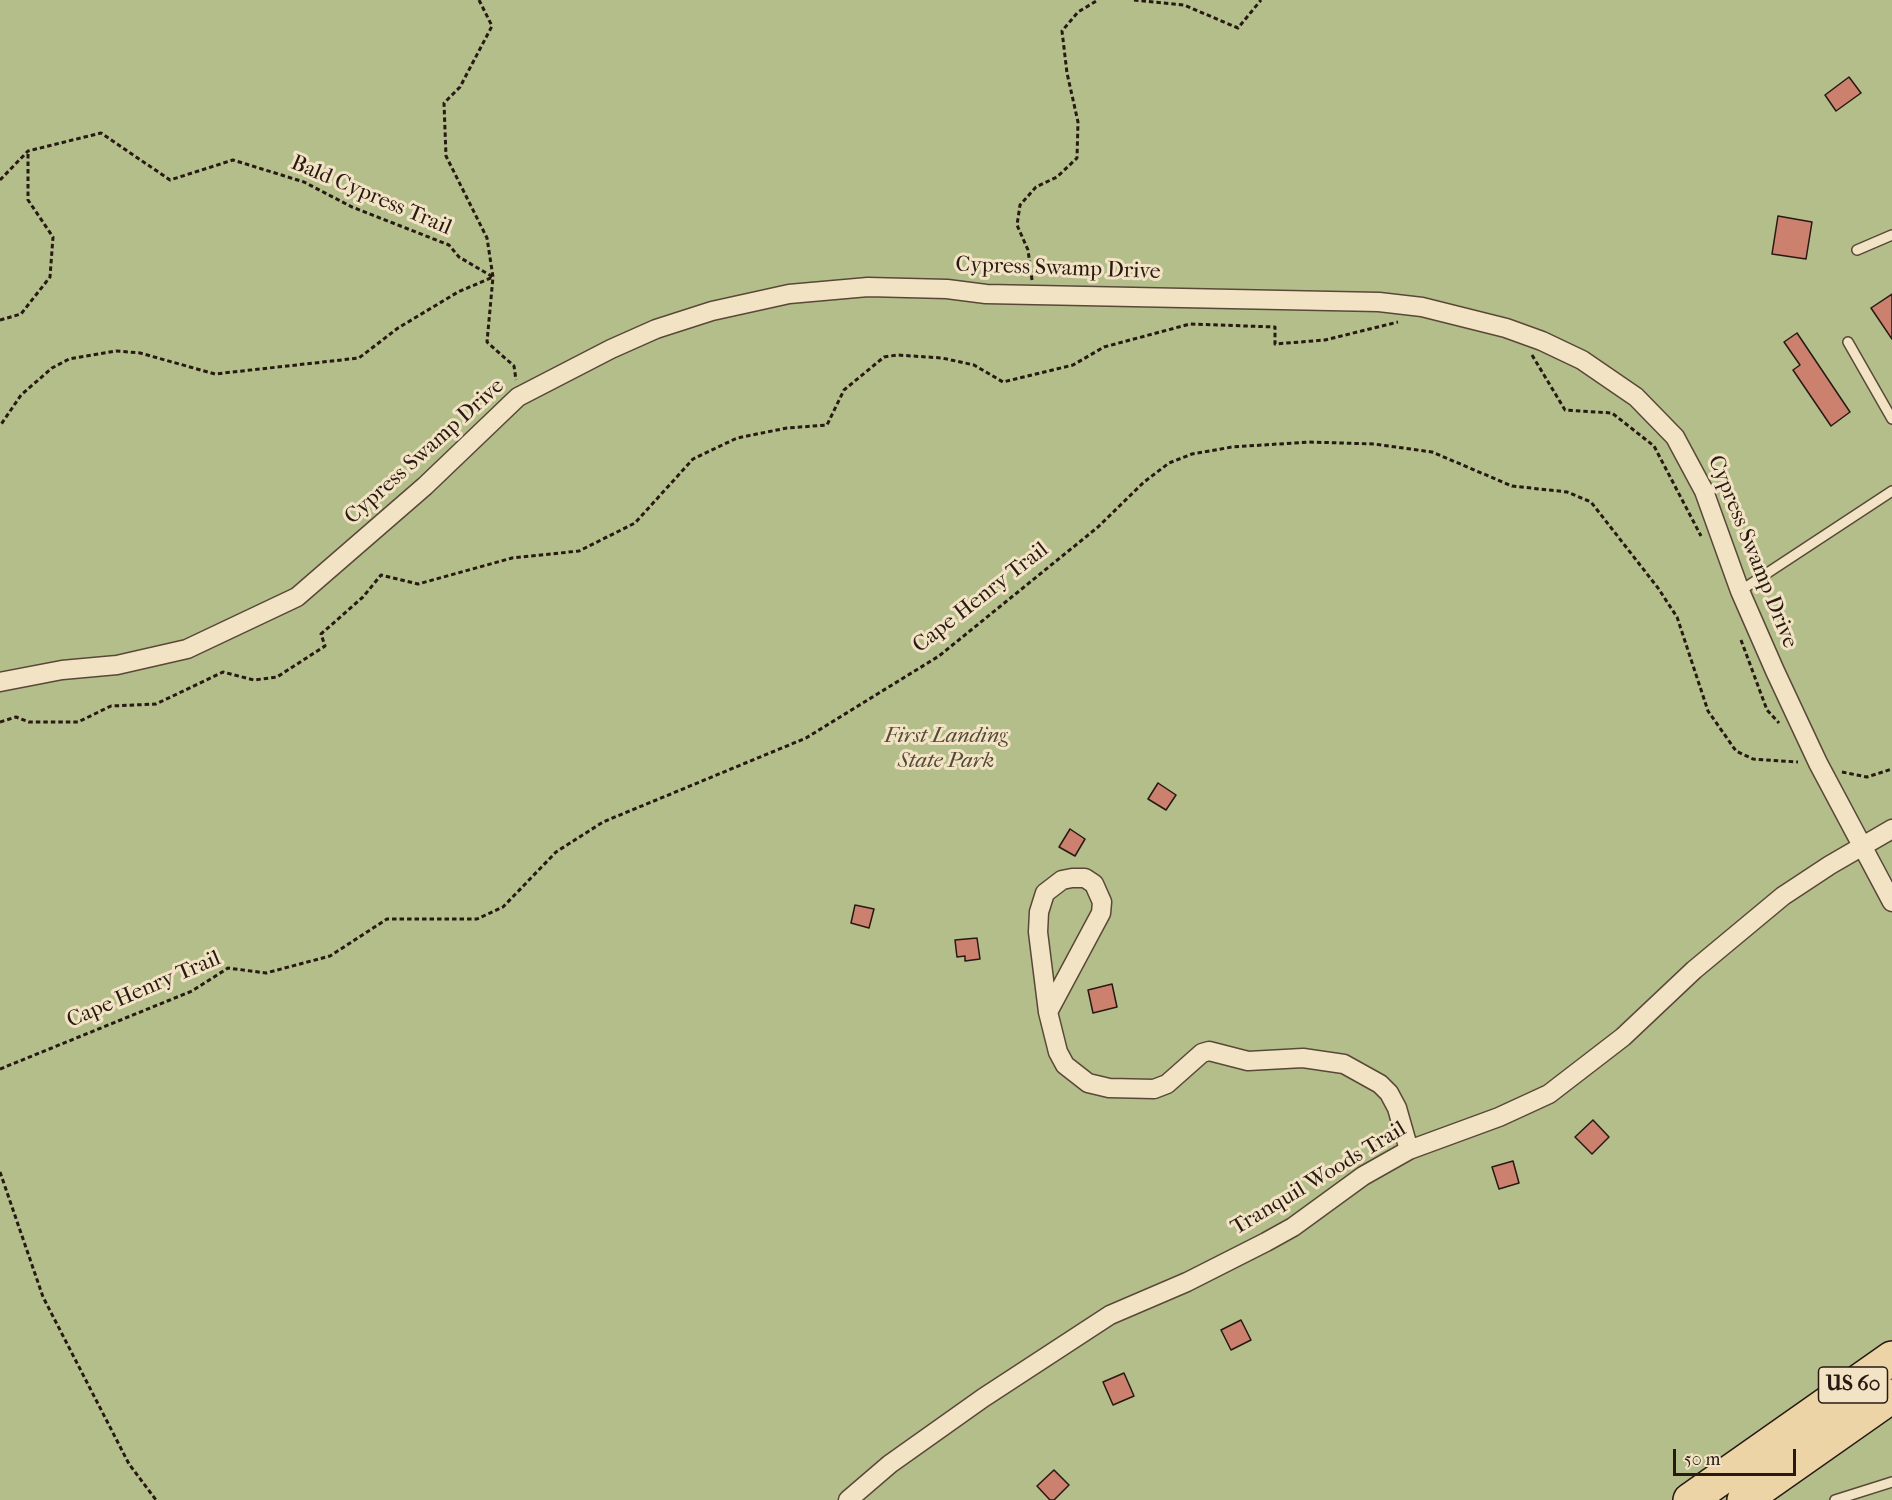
<!DOCTYPE html>
<html>
<head>
<meta charset="utf-8">
<style>
  body { margin:0 }
  #map { position:relative; width:1892px; height:1500px; overflow:hidden; background:#edd4a6; font-family:"IM FELL French Canon",serif }
  canvas { display:block }
  .scale { position:absolute; left:1673px; top:1449px; width:123px; height:27px; box-sizing:border-box; border:3px solid #281913; border-top:0; padding-left:8px; font-size:18px; line-height:21px; white-space:nowrap; color:#281913; -webkit-text-stroke:4px #f3e3c5; paint-order:stroke }
</style>
</head>
<body>
<div id="map">
<canvas width="1892" height="1500"></canvas>
<div class="scale">50 m</div>
</div>
<script>
const ctx = document.querySelector('canvas').getContext('2d');
ctx.lineJoin = 'round';
function fill(path, color) { ctx.fillStyle = color; ctx.fill(path, 'evenodd'); }
const poly = rows => new Path2D(rows.map(r => 'M' + r).join(''));
function stroke(path, color, width, dash) { ctx.strokeStyle = color; ctx.lineWidth = width; ctx.lineCap = dash ? 'butt' : 'round'; ctx.setLineDash(dash || []); ctx.stroke(path); }
function drawText(font, color, halo, rows, align = 'center') {
  ctx.font = font + ' "IM FELL French Canon",serif'; ctx.lineWidth = 6; ctx.setLineDash([]); ctx.textBaseline = 'middle'; ctx.strokeStyle = halo; ctx.fillStyle = color; for (const [text, x, y, turn = 0] of rows) {
    ctx.save(); ctx.translate(x, y); ctx.rotate((+turn || 0) * Math.PI / 180); ctx.textAlign = isNaN(turn) ? turn : align; if (halo) ctx.strokeText(text, 0, 0); ctx.fillText(text, 0, 0); ctx.restore();
  }
}
fill(poly([
  [0,0,1892,0,1892,1500,0,1500]
]), '#b3be8a');
const building = poly([
  [1849,77,1861,93,1836,111,1825,95,1849,77],
  [1778,216,1812,222,1806,259,1772,254,1778,216],
  [1892,294,1892,339,1871,308,1892,294],
  [1797,333,1850,412,1831,426,1793,370,1800,365,1784,342,1797,333],
  [1158,783,1176,795,1166,810,1148,799,1158,783],
  [1070,829,1085,839,1075,856,1059,847,1070,829],
  [855,905,874,909,869,928,851,923,855,905],
  [977,938,980,959,965,961,965,956,957,957,955,940,977,938],
  [1112,984,1117,1007,1093,1013,1088,990,1112,984],
  [1593,1120,1609,1137,1592,1154,1575,1137,1593,1120],
  [1513,1161,1519,1183,1499,1189,1492,1167,1513,1161],
  [1241,1320,1251,1340,1231,1350,1221,1330,1241,1320],
  [1124,1373,1134,1396,1113,1405,1103,1382,1124,1373],
  [1054,1470,1069,1485,1054,1500,1050,1500,1037,1486,1054,1470]
]);
fill(building, '#cc806e');
stroke(building, '#281913', 1.5);
const lane = poly([
  [1857,250,1892,235],
  [1848,342,1892,419],
  [1740,591,1892,491],
  [1835,1500,1892,1482]
]);
const street = poly([
  [0,682,62,670,117,665,187,649,297,597,425,486,518,397,611,349,656,329,712,311,789,294,868,287,947,289,986,294,1379,302,1422,307,1506,328,1542,341,1582,360,1636,397,1675,437,1704,491,1740,591,1775,671,1818,763,1892,902],
  [1072,878,1085,878,1094,884,1102,902,1101,913,1048,1012,1038,932,1039,912,1045,893,1062,880,1072,878],
  [1048,1012,1058,1052,1065,1065,1088,1083,1109,1088,1154,1089,1167,1084,1202,1053,1209,1051,1248,1061,1303,1058,1344,1064,1380,1084,1389,1093,1397,1108,1409,1150],
  [848,1500,890,1464,983,1398,1110,1315,1187,1282,1266,1242,1293,1227,1363,1176,1409,1150,1499,1117,1549,1094,1623,1037,1694,970,1783,896,1830,865,1892,829]
]);
const highway = poly([
  [1690,1500,1892,1358],
  [1744,1500,1892,1396]
]);
stroke(lane, '#594838', 12);
stroke(street, '#594838', 21);
stroke(highway, '#281913', 36);
stroke(poly([
  [479,0,492,26,460,87,444,103,446,156,487,238,493,277,487,342,514,366,516,380],
  [1134,0,1184,5,1238,28,1261,0],
  [0,180,28,151,101,133,170,180,233,160,304,182,352,207,449,245,459,257,493,277,458,292,398,328,359,358,215,374,140,353,116,351,69,359,52,368,21,395,0,426],
  [1032,280,1028,250,1017,225,1020,205,1036,187,1057,177,1077,158,1078,122,1067,73,1062,31,1078,12,1098,0],
  [0,320,21,314,50,277,53,237,28,200,28,151],
  [1532,355,1565,410,1612,413,1654,446,1701,536],
  [1741,640,1767,710,1779,723],
  [0,722,16,717,29,722,78,722,111,706,156,704,223,672,254,680,277,677,325,646,321,634,363,597,381,575,418,584,512,558,579,551,635,523,693,459,737,438,787,428,827,425,844,390,884,357,897,355,942,358,974,365,1003,382,1073,365,1104,347,1190,324,1275,327,1275,344,1325,340,1398,322],
  [1842,772,1867,777,1892,769],
  [0,1069,192,991,228,968,266,973,330,956,387,919,477,919,503,907,556,852,603,822,806,738,939,656,1098,527,1144,482,1169,463,1192,454,1232,447,1309,442,1374,444,1432,452,1512,486,1567,492,1591,502,1658,588,1677,617,1708,711,1736,751,1753,759,1798,762],
  [0,1172,43,1297,129,1464,156,1500]
]), '#281913', 3, [4.5, 3]);
stroke(lane, '#f3e3c5', 9);
stroke(street, '#f3e3c5', 18);
stroke(highway, '#edd4a6', 33);
for (const [x, y, w] of [
  [1853,1385,69]
]) { const box = new Path2D(); box.roundRect(x - w / 2, y - 18, w, 36, 4.5); ctx.fillStyle = '#f3e3c5'; ctx.fill(box); stroke(box, '#281913', 1.5); }
drawText('bold 21px', '#281913', null, [
  ["US 60",1853,1385]
]);
drawText('22px', '#281913', '#f3e3c5', [
  ["Bald Cypress Trail",371,196,23],
  ["Cypress Swamp Drive",1058,269,2],
  ["Cypress Swamp Drive",425,452,-42],
  ["Cypress Swamp Drive",1752,552,68],
  ["Cape Henry Trail",981,598,-38],
  ["Cape Henry Trail",144,990,-23],
  ["Tranquil Woods Trail",1319,1179,-31]
]);
drawText('italic 22px', '#524b37', '#f3e3c5', [
  ["First Landing",946,737],
  ["State Park",946,762]
]);
</script>
</body>
</html>
